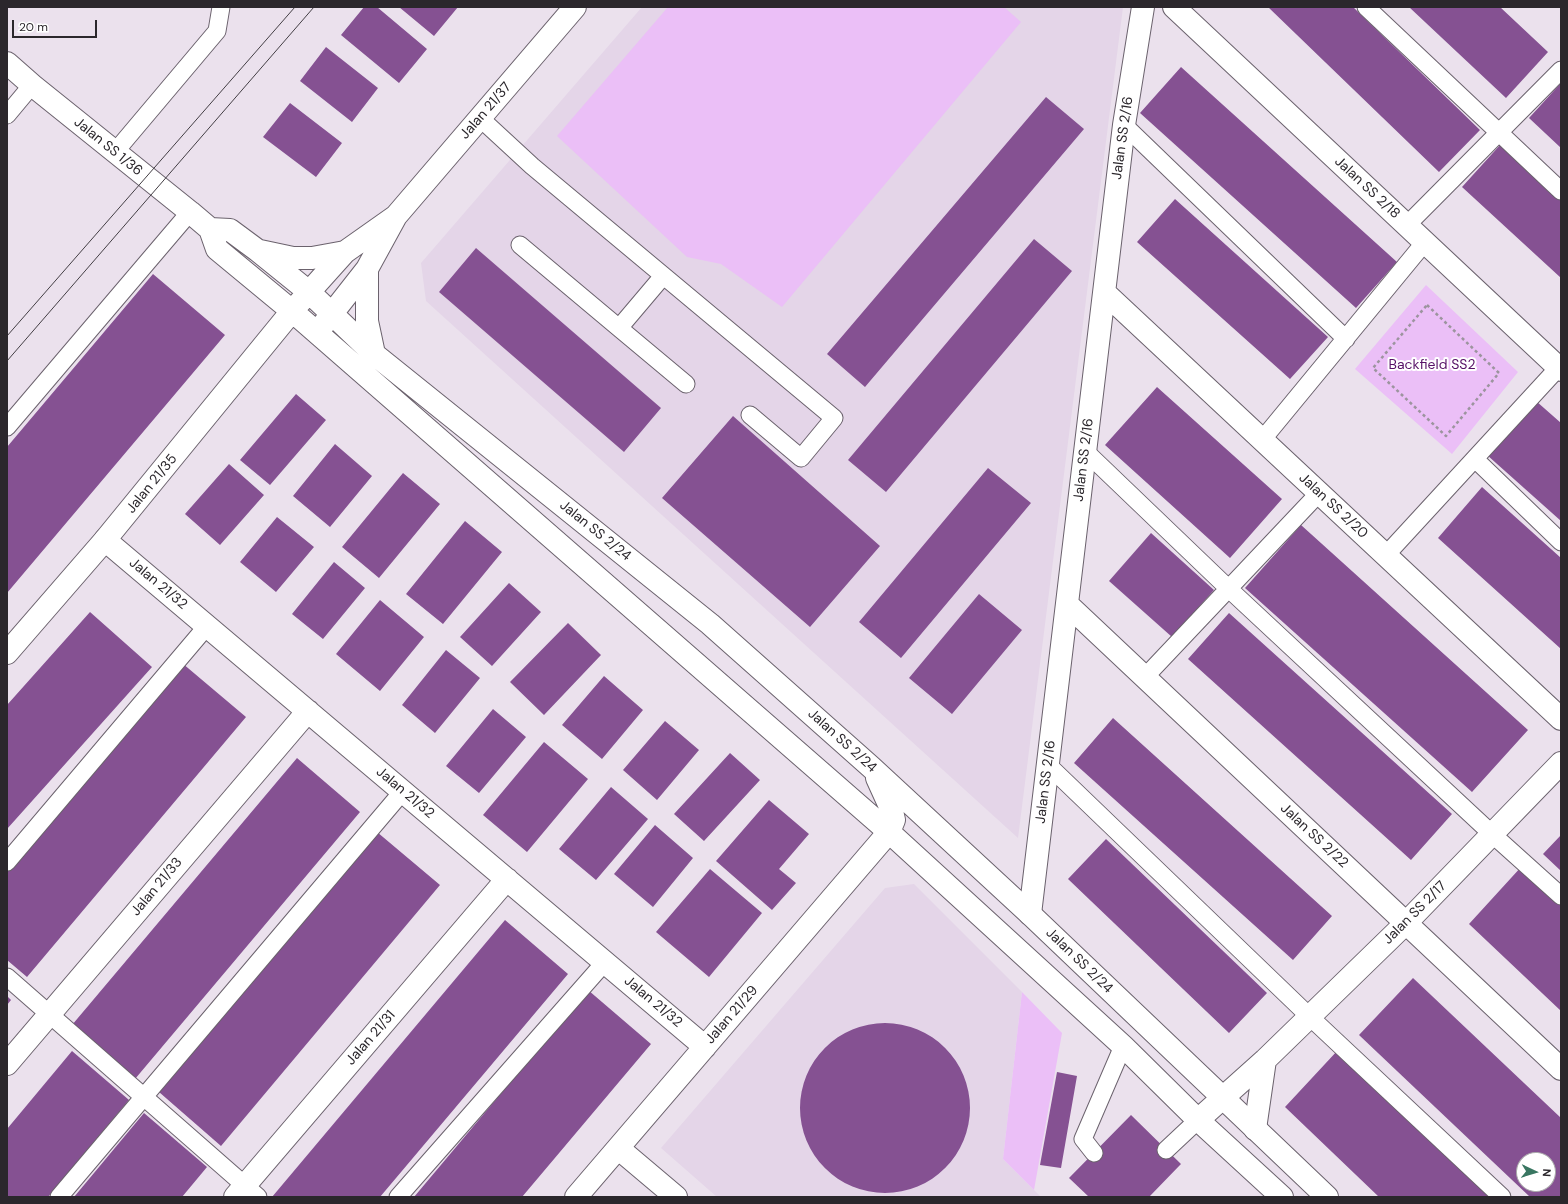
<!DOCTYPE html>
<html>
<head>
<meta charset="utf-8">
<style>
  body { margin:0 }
  #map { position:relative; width:1568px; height:1204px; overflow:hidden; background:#ebe1ed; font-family:"DM Sans",sans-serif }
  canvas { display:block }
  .frame { position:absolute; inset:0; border:8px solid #2b272c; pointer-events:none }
  .north { position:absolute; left:1516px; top:1152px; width:40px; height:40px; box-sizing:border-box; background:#fff; border:1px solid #aaa9ab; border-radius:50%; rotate:94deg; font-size:11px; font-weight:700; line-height:16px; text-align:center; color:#2b272c }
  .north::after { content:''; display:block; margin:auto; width:14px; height:18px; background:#397661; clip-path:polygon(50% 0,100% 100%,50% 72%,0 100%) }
  .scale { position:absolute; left:12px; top:20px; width:85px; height:18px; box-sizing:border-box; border:2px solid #2b272c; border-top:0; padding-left:5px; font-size:12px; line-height:14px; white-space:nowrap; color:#2b272c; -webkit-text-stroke:3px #fff; paint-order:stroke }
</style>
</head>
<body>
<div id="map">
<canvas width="1568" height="1204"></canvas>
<div class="frame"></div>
<div class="north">N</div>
<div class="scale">20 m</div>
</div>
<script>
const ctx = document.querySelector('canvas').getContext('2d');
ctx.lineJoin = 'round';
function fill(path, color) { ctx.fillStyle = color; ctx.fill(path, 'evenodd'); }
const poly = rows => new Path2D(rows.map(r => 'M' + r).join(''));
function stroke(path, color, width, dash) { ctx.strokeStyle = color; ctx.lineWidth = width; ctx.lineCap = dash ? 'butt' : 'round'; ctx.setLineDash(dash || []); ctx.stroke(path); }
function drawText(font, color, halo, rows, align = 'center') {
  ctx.font = font + ' "DM Sans",sans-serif'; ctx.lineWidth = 4; ctx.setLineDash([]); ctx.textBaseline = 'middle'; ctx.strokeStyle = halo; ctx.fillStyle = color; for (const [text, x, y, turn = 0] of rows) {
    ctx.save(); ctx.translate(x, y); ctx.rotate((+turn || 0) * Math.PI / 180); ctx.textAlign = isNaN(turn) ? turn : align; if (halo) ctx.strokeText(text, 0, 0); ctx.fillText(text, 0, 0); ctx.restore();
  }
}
fill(poly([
  [642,7,1123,7,1018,838,426,301,421,263],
  [914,884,1022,992,1003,1159,1041,1197,717,1197,661,1148,885,888]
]), '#e4d5e8');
fill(poly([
  [668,7,1004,7,1021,22,782,307,721,264,687,257,557,136],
  [1426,285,1518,372,1452,454,1355,369],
  [1022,992,1062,1033,1034,1190,1003,1159]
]), '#ebbff7');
fill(poly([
  [364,7,377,7,427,49,399,83,341,35],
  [399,7,458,7,434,36],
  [1268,7,1353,7,1480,130,1439,172],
  [1409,7,1500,7,1548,52,1506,98],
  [326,47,378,88,352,122,300,81],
  [1181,67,1397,262,1356,308,1140,113],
  [1561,83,1561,148,1529,118],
  [1046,97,1084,129,865,387,827,354],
  [290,103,342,143,316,177,263,137],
  [1501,144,1561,200,1561,278,1462,187],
  [1175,199,1328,337,1290,379,1137,242],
  [1034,239,1072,271,886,492,848,460],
  [476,248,661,408,624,452,439,292],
  [153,274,225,335,7,593,7,447],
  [1157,387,1282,499,1230,558,1105,445],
  [296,394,326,420,270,485,240,460],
  [1536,401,1561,423,1561,521,1487,455],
  [733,416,880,546,810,627,662,498],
  [335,444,372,476,330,527,293,496],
  [229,464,264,495,220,545,185,514],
  [988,468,1031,503,901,658,859,622],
  [403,473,440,504,379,578,342,547],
  [1482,487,1561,558,1561,649,1438,538],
  [277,517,314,547,276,592,240,562],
  [465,521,502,552,443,624,406,594],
  [1301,525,1528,730,1472,792,1245,588],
  [1151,533,1214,590,1172,637,1109,581],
  [334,562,365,588,323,639,292,614],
  [509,583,541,612,492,666,460,637],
  [979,594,1022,630,952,714,909,678],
  [380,600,424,637,380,691,336,654],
  [90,612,152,667,7,829,7,705],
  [1229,613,1452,814,1411,860,1188,659],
  [568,623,601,655,544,715,510,682],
  [446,650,480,678,435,733,402,705],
  [182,663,246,717,27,977,7,960,7,872],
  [604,676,643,710,602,759,562,725],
  [493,709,526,737,479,793,446,766],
  [1113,718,1332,916,1293,960,1074,763],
  [665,721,699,750,657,800,623,770],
  [544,742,588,779,527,852,483,815],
  [730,753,760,780,704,841,674,814],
  [297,758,360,812,135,1079,72,1025],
  [611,787,648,819,596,880,559,849],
  [769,800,809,834,779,869,796,883,772,910,716,861],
  [655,825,693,858,653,907,614,874],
  [377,832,440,885,221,1146,159,1092],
  [1561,835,1561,871,1543,854],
  [1106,839,1267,993,1229,1033,1068,879],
  [1522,866,1561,903,1561,1011,1469,924],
  [710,869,762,913,709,977,656,932],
  [505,920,568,974,380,1197,272,1197],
  [1413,978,1561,1118,1561,1197,1530,1197,1359,1035],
  [1524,1160,1548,1160,1548,1184,1524,1184],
  [588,990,651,1044,522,1197,414,1197],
  [7,996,11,1000,7,1005],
  '800 1108a85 85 0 1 1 170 0a85 85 0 1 1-170 0Z',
  [1338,1050,1494,1197,1379,1197,1285,1107],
  [72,1051,129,1100,48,1197,7,1197,7,1129],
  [1057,1072,1077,1076,1061,1168,1040,1165],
  [144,1113,207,1167,182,1197,74,1197],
  [1131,1115,1181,1164,1149,1197,1089,1197,1069,1178]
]), '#855192');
const lane = poly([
  [1366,7,1561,191],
  [7,115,32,85],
  [480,118,532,166,834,418,801,458,750,415],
  [1124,125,1346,339],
  [115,152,217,31,221,7],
  [1407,225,1561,70],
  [520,245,619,328,663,276],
  [619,328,686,384],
  [7,427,190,212],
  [1262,440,1425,242],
  [1085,451,1229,589,1492,834,1561,896],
  [1475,459,1561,542],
  [1386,555,1559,367],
  [1145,677,1319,493],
  [1048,765,1309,1016,1502,1197],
  [7,862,207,626],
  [7,977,258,1197],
  [1166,1150,1198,1120],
  [1094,1153,1083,1139,1123,1046],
  [59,1197,403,791],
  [398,1197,605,962]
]);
const street = poly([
  [1174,7,1561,370],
  [1105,293,1561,719],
  [105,540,705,1047],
  [1067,604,1561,1069],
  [1030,914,1124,125,1143,7],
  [7,1064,308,711],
  [1198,1120,1265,1060,1406,923,1561,763],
  [1255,1129,1265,1060],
  [618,1148,676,1197],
  [235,1197,507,879],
  [576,1197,889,832]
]);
const secondary = poly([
  [7,63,32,85,190,212,210,229,217,249,292,311,889,832,1123,1046,1198,1120,1282,1197],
  [210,229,230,230,257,250,309,292,374,354,710,624,871,767,1030,914,1327,1197],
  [260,251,293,258,312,258,345,252],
  [367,269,367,321,374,354],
  [323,325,367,269,396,216,575,7],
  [7,653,105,540,292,311,345,252,396,216],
  [877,778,892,811,894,820,889,832]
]);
stroke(lane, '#6b626d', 19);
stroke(street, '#6b626d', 24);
stroke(secondary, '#6b626d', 24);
stroke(poly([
  [1427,305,1499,373,1446,436,1373,368,1427,305]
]), '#9c949e', 2.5, [3, 3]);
stroke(lane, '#fff', 17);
stroke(street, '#fff', 22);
stroke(secondary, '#fff', 22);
stroke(poly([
  [7,336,295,7],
  [7,361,314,7]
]), '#433e44', 1);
drawText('14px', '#2b272c', '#fff', [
  ["Jalan 21/37",486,111,-49],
  ["Jalan SS 2/16",1123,138,-82],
  ["Jalan SS 1/36",108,147,39],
  ["Jalan SS 2/18",1367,188,43],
  ["Jalan SS 2/16",1084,460,-83],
  ["Jalan 21/35",152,484,-51],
  ["Jalan SS 2/20",1333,506,43],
  ["Jalan SS 2/24",595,531,39],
  ["Jalan 21/32",158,584,40],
  ["Jalan SS 2/24",842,741,42],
  ["Jalan SS 2/16",1046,782,-83],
  ["Jalan 21/32",405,793,40],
  ["Jalan SS 2/22",1314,836,43],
  ["Jalan 21/33",157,887,-50],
  ["Jalan SS 2/17",1415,913,-45],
  ["Jalan SS 2/24",1079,961,44],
  ["Jalan 21/32",653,1002,40],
  ["Jalan 21/29",732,1015,-49],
  ["Jalan 21/31",371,1038,-49]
]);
drawText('14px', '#571267', '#fff', [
  ["Backfield SS2",1432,365]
]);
</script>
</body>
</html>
